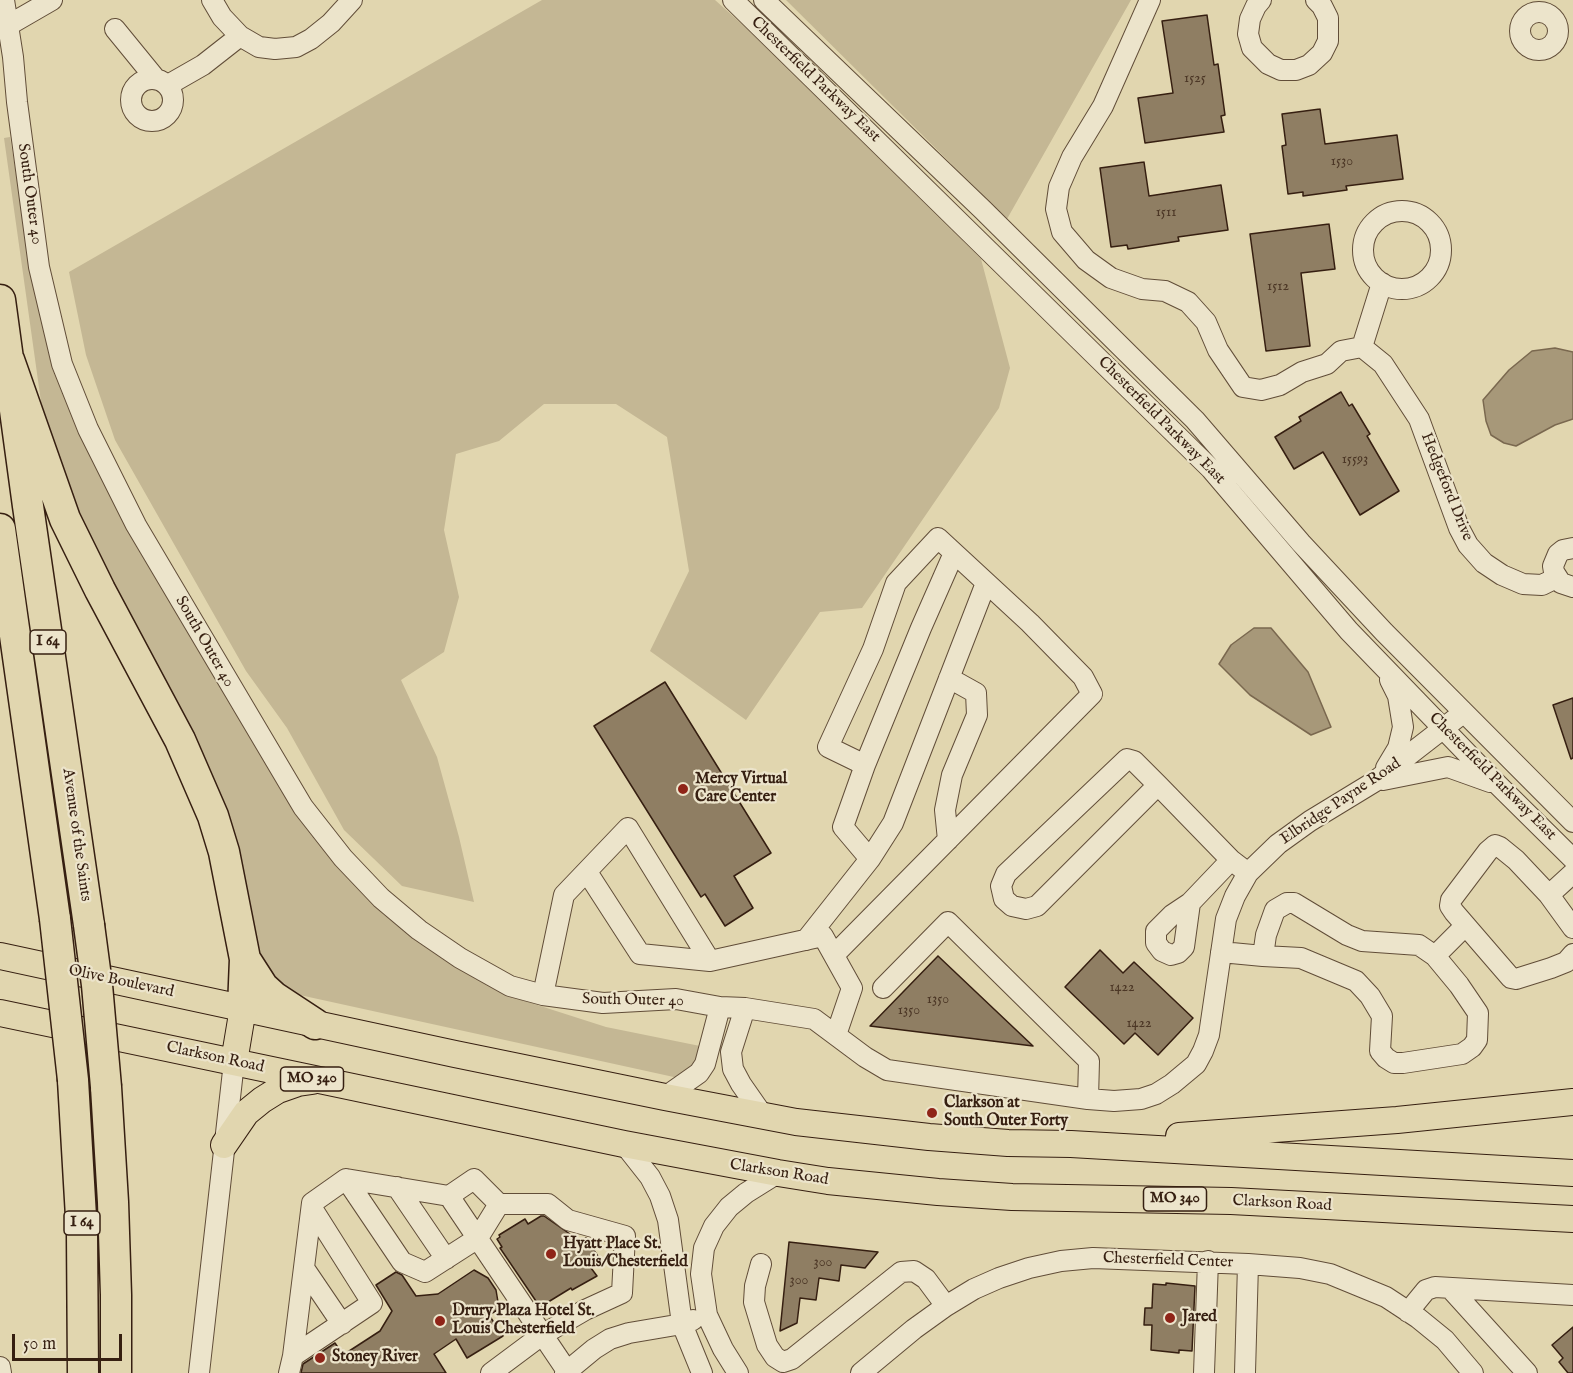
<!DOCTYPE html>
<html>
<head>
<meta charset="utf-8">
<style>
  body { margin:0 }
  #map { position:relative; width:1573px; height:1373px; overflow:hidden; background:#e1d6af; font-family:"IM FELL English",serif }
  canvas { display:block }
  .scale { position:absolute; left:12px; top:1334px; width:110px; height:27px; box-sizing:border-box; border:3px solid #361f11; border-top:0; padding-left:8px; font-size:18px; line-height:21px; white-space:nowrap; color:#361f11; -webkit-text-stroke:4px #ece4cb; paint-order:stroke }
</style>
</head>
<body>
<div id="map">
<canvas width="1573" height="1373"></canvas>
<div class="scale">50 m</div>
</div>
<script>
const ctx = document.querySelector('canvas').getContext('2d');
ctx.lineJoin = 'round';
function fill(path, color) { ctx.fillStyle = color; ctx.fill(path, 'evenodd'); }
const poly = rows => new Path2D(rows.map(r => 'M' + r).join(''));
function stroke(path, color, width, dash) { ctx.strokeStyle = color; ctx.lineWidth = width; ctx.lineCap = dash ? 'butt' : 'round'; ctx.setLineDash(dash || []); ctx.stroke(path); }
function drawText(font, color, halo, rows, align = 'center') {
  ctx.font = font + ' "IM FELL English",serif'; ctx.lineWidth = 4.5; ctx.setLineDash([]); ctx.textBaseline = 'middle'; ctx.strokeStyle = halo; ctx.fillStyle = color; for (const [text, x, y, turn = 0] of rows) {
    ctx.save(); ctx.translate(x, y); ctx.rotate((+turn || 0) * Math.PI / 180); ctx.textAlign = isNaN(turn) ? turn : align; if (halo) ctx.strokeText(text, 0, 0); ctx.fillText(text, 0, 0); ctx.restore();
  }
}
fill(poly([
  [542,0,715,0,752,33,981,259,1010,368,999,408,862,608,820,612,746,720,650,651,689,571,667,437,616,404,544,404,499,441,456,454,444,530,459,597,444,652,401,680,437,757,459,837,474,902,402,886,344,830,287,728,246,671,115,440,86,355,69,272],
  [786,0,1131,0,1007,219],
  [10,137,33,280,65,395,92,461,122,518,185,628,292,805,336,863,383,914,420,943,503,994,606,1027,700,1046,692,1081,286,992,261,963,242,861,224,804,200,747,172,692,101,572,76,518,43,416,4,138]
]), '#c4b794');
const water = poly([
  [1555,348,1573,352,1573,419,1555,425,1516,446,1504,443,1491,435,1486,421,1483,400,1509,370,1532,351,1555,348],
  [1254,628,1271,628,1308,672,1331,727,1311,735,1250,695,1219,664,1231,645,1254,628]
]);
fill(water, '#a79879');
stroke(water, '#7a684f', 1.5);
const building = poly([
  [1207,15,1214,65,1218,64,1225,115,1221,116,1224,132,1145,143,1138,98,1173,93,1162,21,1207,15],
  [1320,109,1325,144,1397,135,1403,179,1346,186,1347,190,1303,196,1303,192,1288,194,1282,146,1286,145,1282,114,1320,109],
  [1144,162,1149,196,1221,185,1228,230,1178,237,1179,241,1128,249,1127,245,1111,247,1100,168,1144,162],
  [1329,224,1335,269,1301,273,1310,346,1266,351,1250,234,1329,224],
  [1341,392,1349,406,1352,404,1370,434,1367,436,1399,491,1360,515,1323,452,1294,469,1275,437,1301,421,1299,417,1341,392],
  [665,682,771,853,734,876,753,908,725,926,705,894,701,897,594,726,665,682],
  [1573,698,1573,758,1571,759,1553,705,1573,698],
  [1100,950,1123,973,1134,962,1193,1018,1158,1055,1135,1033,1124,1044,1065,987,1100,950],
  [938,956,1033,1046,870,1026,938,956],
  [541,1216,544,1216,580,1241,586,1238,601,1261,591,1268,597,1276,572,1290,571,1288,540,1307,500,1248,502,1247,497,1239,500,1237,499,1235,525,1219,528,1224,541,1216],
  [789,1242,878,1252,865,1268,841,1265,839,1281,819,1278,816,1300,800,1298,797,1323,780,1331,789,1242],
  [474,1270,488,1278,496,1290,498,1302,496,1303,499,1309,489,1315,503,1336,467,1358,456,1339,434,1354,446,1373,301,1373,303,1364,335,1343,343,1355,380,1331,392,1311,376,1285,396,1272,402,1275,416,1296,438,1294,474,1270],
  [1166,1283,1195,1286,1192,1351,1179,1350,1179,1353,1151,1350,1152,1325,1144,1325,1145,1308,1152,1308,1153,1284,1166,1285,1166,1283],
  [1573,1327,1573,1373,1568,1373,1559,1362,1563,1358,1552,1345,1573,1327]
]);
fill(building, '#8f7e63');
stroke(building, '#361f11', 1.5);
const minor = poly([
  [4,0,13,57,17,102,39,267,62,364,88,429,136,525,303,807,343,858,381,898,419,930,460,958,510,986,543,995,603,1003,676,999,720,1007,745,1008,814,1019,865,1057,887,1070,1088,1099,1114,1101,1141,1099,1156,1094,1172,1084,1196,1064,1203,1051,1209,1035,1226,919,1235,896,1248,873,1278,844,1310,821,1374,782,1463,713],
  [212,0,222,17,240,36],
  [733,0,1211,469,1349,631,1489,776,1573,859],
  [764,0,983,210,1195,420,1301,543,1384,632,1573,822],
  [1150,0,1103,106,1072,157,1059,187,1056,209,1062,232,1086,260,1111,278,1142,289,1165,291,1188,302,1206,322,1218,350,1243,387,1261,390,1280,385,1302,372,1327,364,1341,351,1362,347],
  [1261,0,1256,6,1250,19,1248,34,1252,48,1268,64,1281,70,1296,70,1309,65,1322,53,1328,41,1328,18,1322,6,1316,0],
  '1520 31a19 19 0 1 1 38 0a19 19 0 1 1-38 0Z',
  [7,26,52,0],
  [115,29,155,78],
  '131 100a21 21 0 1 1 42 0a21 21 0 1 1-42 0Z',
  [168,85,203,65,240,36,259,47,275,49,296,47,311,39,331,23,352,0],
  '1363 250a39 39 0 1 1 78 0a39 39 0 1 1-78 0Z',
  [1362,347,1383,364,1419,419,1459,528,1468,545,1484,563,1502,575,1523,584,1542,585,1556,578],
  [1362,347,1382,283],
  [1573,548,1563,550,1558,554,1553,566,1554,572,1561,583,1573,587],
  [865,765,921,628,954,553],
  [1386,768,1398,748,1403,727,1398,696,1390,680],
  [1383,780,1448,767,1490,782],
  [1158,785,1037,906,1026,909,1012,906,1004,899,1001,886,1006,874,1127,759,1134,761,1158,785,1231,860,1248,873],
  [948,840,945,810,952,775,977,715,976,693,949,678],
  [870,859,893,823,986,583],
  [587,872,640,954,710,961],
  [1549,895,1573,873],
  [1190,903,1184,947,1178,953,1171,955,1162,951,1156,943,1156,931,1172,915,1190,903,1231,860],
  [1573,928,1549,895,1516,860,1500,847,1495,845,1488,851,1451,900,1450,906,1454,912,1511,978,1516,979,1551,968,1566,962,1573,954],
  [806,940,870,859,843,827,865,765,828,747,873,649,896,583,938,538,1030,623,1083,677,1092,694,834,955],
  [1221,952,1263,956,1266,935,1275,910,1287,903,1294,903,1347,935,1362,941,1419,945,1435,956,1465,926],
  [1263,956,1301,958,1356,981,1370,996,1382,1016,1380,1051,1386,1058,1394,1063,1403,1063,1462,1054,1472,1047,1477,1040,1478,1013,1459,985,1435,956],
  [883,988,948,922,1089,1061,1088,1099],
  [543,995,564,895,628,828,710,961,823,936,852,988,836,1035],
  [745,1008,731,1052,733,1069,741,1084,764,1117],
  [665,1097,699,1073,705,1064,720,1007],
  [624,1144,650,1177,660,1196,668,1220,682,1324,702,1373],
  [346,1179,402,1262,425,1272,478,1238,499,1204,548,1204,568,1220,625,1236,622,1293,585,1310,542,1335,491,1373],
  [397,1187,446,1259],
  [449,1196,474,1179,499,1204],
  [761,1264,755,1286,754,1302,767,1345,775,1357,783,1362,792,1359,901,1272,914,1271,926,1279,946,1306],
  [304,1268,342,1324],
  [1450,1288,1527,1373],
  [1408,1312,1426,1290,1435,1287,1573,1295],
  [293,1356,372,1303,312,1208],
  [0,1367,1,1373],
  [199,1373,234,1062],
  [289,1373,293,1356,312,1203,346,1179,449,1196,567,1371],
  [565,1373,594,1349,610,1339,629,1333,682,1324,693,1320],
  [738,1373,723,1349,707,1315,701,1274,704,1248,714,1226,729,1207,746,1193,778,1173],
  [861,1373,914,1329,946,1306,974,1289,999,1278,1029,1268,1061,1261,1093,1258,1248,1264,1300,1268,1330,1274,1386,1297,1418,1318,1445,1340,1473,1373],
  [1204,1373,1208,1261],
  [1245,1373,1248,1264]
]);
const major = poly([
  [0,956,455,1054,665,1097,796,1122,929,1137,1008,1143,1071,1144,1573,1173],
  [0,1013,624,1144,778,1173,828,1181,938,1192,1012,1197,1231,1201,1573,1219],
  [234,1062,243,1008],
  [1179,1136,1397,1120,1573,1102],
  [224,1145,246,1113,262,1100,278,1090,298,1083,312,1081]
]);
const highway = poly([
  [0,300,28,506,89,925],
  [9,360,65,519,100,590,180,740,213,816,224,852,245,959,243,1008],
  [0,529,55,919],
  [245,959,263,987,274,997,315,1024],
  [73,1080,82,1234,83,1373],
  [106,1087,113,1202,116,1295,116,1373]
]);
stroke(minor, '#614d38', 22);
stroke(major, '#361f11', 28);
stroke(highway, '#361f11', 33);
stroke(minor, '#ece4cb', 20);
stroke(major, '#e1d6af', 26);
stroke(highway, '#e1d6af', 30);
const highwayBridge = poly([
  [55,919,73,1080],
  [89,925,97,985,106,1087]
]);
stroke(highwayBridge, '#361f11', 33, []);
stroke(highwayBridge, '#e1d6af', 30);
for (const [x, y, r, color] of [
  [683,789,6,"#8f2418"],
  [932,1113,6,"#8f2418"],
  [551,1254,6,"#8f2418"],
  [1170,1318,6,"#8f2418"],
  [440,1321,6,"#8f2418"],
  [320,1358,6,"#8f2418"]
]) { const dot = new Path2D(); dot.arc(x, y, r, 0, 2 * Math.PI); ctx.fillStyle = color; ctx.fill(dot); stroke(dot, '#ece4cb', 2); }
drawText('14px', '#4c3726', null, [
  ["1525",1195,79],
  ["1530",1342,162],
  ["1511",1166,213],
  ["1512",1278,287],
  ["15593",1355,460],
  ["1422",1122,988],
  ["1350",938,1000],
  ["1350",909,1011],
  ["1422",1139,1024],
  ["300",823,1263],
  ["300",799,1281]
]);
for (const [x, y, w] of [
  [48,642,36],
  [312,1079,63],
  [1175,1199,63],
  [82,1223,36]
]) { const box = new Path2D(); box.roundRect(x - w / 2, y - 12, w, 24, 4.5); ctx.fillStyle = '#ece4cb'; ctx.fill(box); stroke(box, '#361f11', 1.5); }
drawText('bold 15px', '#361f11', null, [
  ["I 64",48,642],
  ["MO 340",312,1079],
  ["MO 340",1175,1199],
  ["I 64",82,1223]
]);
drawText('16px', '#361f11', '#ece4cb', [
  ["Chesterfield Parkway East",815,80,44],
  ["South Outer 40",29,194,82],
  ["Chesterfield Parkway East",1161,421,45],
  ["Hedgeford Drive",1446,487,68],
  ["South Outer 40",204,642,60],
  ["Chesterfield Parkway East",1492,777,45],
  ["Elbridge Payne Road",1341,802,-34],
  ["Avenue of the Saints",76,835,82],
  ["Olive Boulevard",121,982,12],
  ["South Outer 40",633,1001,1],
  ["Clarkson Road",215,1058,12],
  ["Clarkson Road",779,1173,9],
  ["Clarkson Road",1282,1204,3],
  ["Chesterfield Center",1168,1261,2]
]);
drawText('bold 16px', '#361f11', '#ece4cb', [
  ["Mercy Virtual",695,780],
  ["Care Center",695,798],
  ["Clarkson at",944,1104],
  ["South Outer Forty",944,1122],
  ["Hyatt Place St.",563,1245],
  ["Louis/Chesterfield",563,1263],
  ["Drury Plaza Hotel St.",452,1312],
  ["Louis Chesterfield",452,1330],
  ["Jared",1182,1318],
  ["Stoney River",332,1358]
], 'left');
</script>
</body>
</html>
